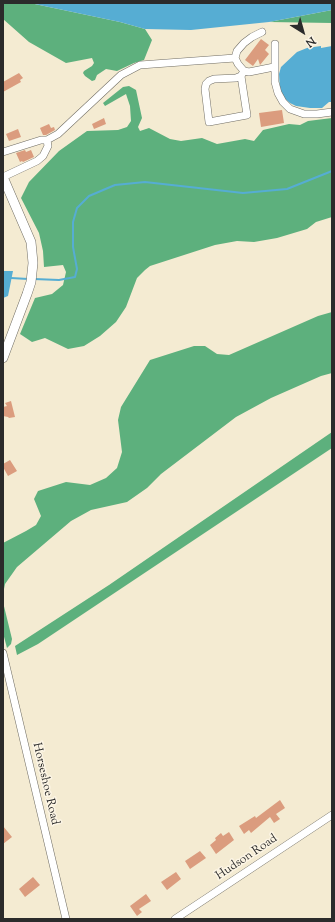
<!DOCTYPE html>
<html>
<head>
<meta charset="utf-8">
<style>
  body { margin:0 }
  #map { position:relative; width:335px; height:922px; overflow:hidden; background:#f4ebd2; font-family:"Sorts Mill Goudy",serif }
  canvas { display:block }
  .frame { position:absolute; inset:0; border:4px solid #2b2b2b; pointer-events:none }
  .north { position:absolute; left:283px; top:12px; width:40px; height:40px; -webkit-text-stroke:3px #fcf5e5; paint-order:stroke; rotate:143deg; font-size:11px; font-weight:700; line-height:16px; text-align:center; color:#2b2b2b }
  .north::after { content:''; display:block; margin:auto; width:14px; height:18px; background:#2b2b2b; clip-path:polygon(50% 0,100% 100%,50% 72%,0 100%) }
</style>
</head>
<body>
<div id="map">
<canvas width="335" height="922"></canvas>
<div class="frame"></div>
<div class="north">N</div>
</div>
<script>
const ctx = document.querySelector('canvas').getContext('2d');
ctx.lineJoin = 'round';
function fill(path, color) { ctx.fillStyle = color; ctx.fill(path, 'evenodd'); }
const poly = rows => new Path2D(rows.map(r => 'M' + r).join(''));
function stroke(path, color, width, dash) { ctx.strokeStyle = color; ctx.lineWidth = width; ctx.lineCap = dash ? 'butt' : 'round'; ctx.setLineDash(dash || []); ctx.stroke(path); }
function drawText(font, color, halo, rows, align = 'center') {
  ctx.font = font + ' "Sorts Mill Goudy",serif'; ctx.lineWidth = 3; ctx.setLineDash([]); ctx.textBaseline = 'middle'; ctx.strokeStyle = halo; ctx.fillStyle = color; for (const [text, x, y, turn = 0] of rows) {
    ctx.save(); ctx.translate(x, y); ctx.rotate((+turn || 0) * Math.PI / 180); ctx.textAlign = isNaN(turn) ? turn : align; if (halo) ctx.strokeText(text, 0, 0); ctx.fillText(text, 0, 0); ctx.restore();
  }
}
fill(poly([
  [3,3,30,3,120,22,145,29,152,40,144,60,134,63,117,71,106,69,97,75,95,80,92,81,85,76,83,73,84,71,92,66,94,63,92,58,66,63,29,42,3,19],
  [332,10,332,23,269,22],
  [129,86,136,90,142,118,138,127,140,131,149,128,170,139,181,141,202,138,217,144,245,139,254,141,263,130,289,124,300,125,308,121,332,118,332,217,316,222,307,229,277,238,254,242,237,241,215,245,150,266,145,270,137,278,126,307,116,322,100,336,84,346,68,349,45,338,32,342,20,334,35,298,52,294,63,285,66,272,63,265,44,267,43,251,39,233,21,198,29,182,59,151,87,131,118,130,127,127,131,121,130,106,126,94,105,106,103,103,123,87],
  [332,312,332,373,321,376,271,398,236,417,161,474,147,488,127,502,91,510,71,521,17,567,5,584,3,594,3,543,26,531,36,525,41,516,34,499,38,491,66,482,90,485,106,478,117,468,122,452,118,420,121,407,150,360,194,346,205,346,217,354,229,355,318,316],
  [332,432,332,448,38,644,17,655,15,646,109,585],
  [3,602,12,639,11,644,7,648,3,633]
]), '#5db07d');
fill(poly([
  [30,3,332,3,332,10,269,22,191,30,145,29,120,22],
  [321,46,321,48,332,46,332,102,329,102,322,108,310,108,296,106,290,103,284,98,280,91,279,74,281,67,297,52,307,48],
  [3,271,13,271,8,296,3,298]
]), '#56add3');
stroke(poly([
  [11,278,28,279],
  [34,279,59,280,75,277,77,269,73,247,73,222,77,208,89,196,115,185,145,182,243,193,287,189,332,171]
]), '#56add3', 2);
fill(poly([
  [261,39,269,45,265,50,269,54,260,65,258,59,253,66,245,60],
  [19,73,23,78,20,80,21,82,3,92,3,82],
  [282,110,284,123,261,127,259,113],
  [104,118,106,124,94,129,92,124],
  [49,124,51,128,54,127,55,130,46,135,43,135,40,128],
  [18,129,21,137,9,141,6,134],
  [25,150,26,152,31,150,34,157,23,162,22,161,20,162,16,153],
  [11,401,15,417,9,418,8,417,3,416,3,407,7,406,5,403],
  [10,460,17,471,8,476,3,467,3,464],
  [280,800,285,808,276,814,280,819,274,823,270,817,251,833,249,830,244,834,239,826,255,816,256,818],
  [3,826,12,837,3,844],
  [229,832,234,840,216,854,210,845,216,840,215,838,221,833,223,836],
  [200,851,206,858,190,869,185,861],
  [176,872,181,879,167,890,161,882],
  [33,877,40,885,25,897,19,889],
  [146,894,151,901,139,909,142,912,137,916,130,906]
]), '#db9c7e');
const minor = poly([
  [262,32,252,37,244,43,237,51,235,58,238,64,244,71,249,72,274,67],
  [275,44,275,82,278,93,283,102,290,109,304,114,317,114,332,112],
  [241,76,236,78,214,79,209,81,206,84,205,89,209,122,247,115,241,76,244,71],
  [47,140,58,134,121,75,140,65,235,58],
  [3,152,41,140,47,140,48,146,43,156,37,161,3,177],
  [3,653,66,919],
  [175,919,332,815]
]);
const major = poly([
  [3,177,31,242,33,263,31,282,27,294,3,358]
]);
stroke(minor, '#716e65', 8);
stroke(major, '#716e65', 10);
stroke(minor, '#fff', 7);
stroke(major, '#fff', 9);
drawText('12px', '#2b2b2b', '#fcf5e5', [
  ["Horseshoe Road",45,784,77],
  ["Hudson Road",247,858,-34]
]);
</script>
</body>
</html>
